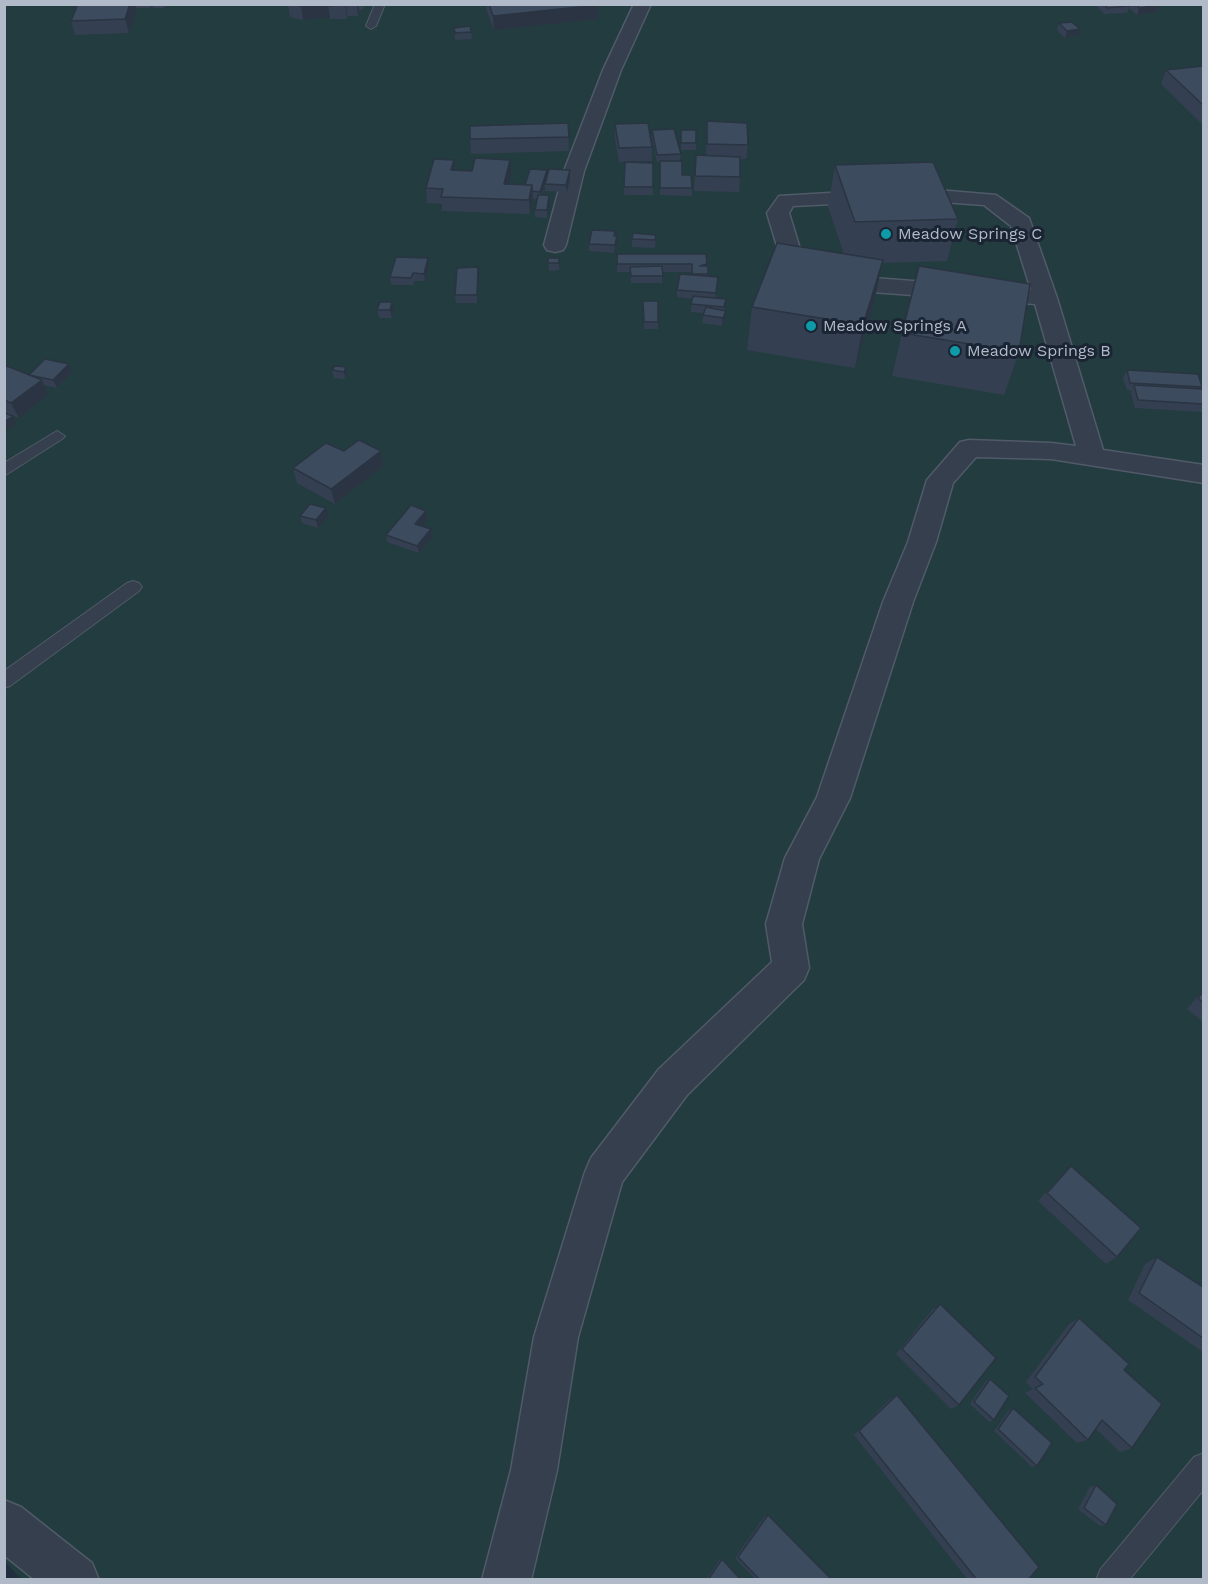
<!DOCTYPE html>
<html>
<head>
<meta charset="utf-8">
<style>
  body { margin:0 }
  #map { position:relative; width:1208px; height:1584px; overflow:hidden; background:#202e3e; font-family:"Work Sans",sans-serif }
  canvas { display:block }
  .frame { position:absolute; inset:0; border:6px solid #b0bac9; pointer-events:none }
</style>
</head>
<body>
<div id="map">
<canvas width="1208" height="1584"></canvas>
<div class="frame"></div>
</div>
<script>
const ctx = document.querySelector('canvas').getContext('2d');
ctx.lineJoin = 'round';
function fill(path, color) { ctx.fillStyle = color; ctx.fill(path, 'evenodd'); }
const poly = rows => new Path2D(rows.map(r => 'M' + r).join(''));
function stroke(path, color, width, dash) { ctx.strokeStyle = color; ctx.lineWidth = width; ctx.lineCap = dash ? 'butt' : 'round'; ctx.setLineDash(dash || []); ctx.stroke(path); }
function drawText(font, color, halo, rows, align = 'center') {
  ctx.font = font + ' "Work Sans",sans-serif'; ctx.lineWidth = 6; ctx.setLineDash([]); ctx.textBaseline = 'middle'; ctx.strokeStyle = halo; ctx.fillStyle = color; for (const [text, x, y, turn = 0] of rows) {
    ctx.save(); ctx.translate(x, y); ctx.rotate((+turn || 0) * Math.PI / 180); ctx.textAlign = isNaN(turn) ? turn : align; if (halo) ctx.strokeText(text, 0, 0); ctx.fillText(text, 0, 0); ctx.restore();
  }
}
fill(poly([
  [4,5,1203,5,1203,1579,22,1580,5,1562]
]), '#233c3f');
const service = poly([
  [375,4,385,4,376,26,371,29,366,26,375,4],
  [57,431,65,436,62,439,4,476,4,463,57,431],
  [133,581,139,583,142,587,139,591,10,686,4,688,4,671,127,583,133,581],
  [1204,1453,1204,1489,1129,1580,1096,1580,1100,1570,1194,1457,1204,1453]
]);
const minor = poly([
  [634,4,651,4,621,70,584,171,566,245,563,250,555,252,547,250,544,245,564,171,603,70,634,4],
  [914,188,996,195,1029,218,1057,298,1103,450,1204,465,1204,483,1051,459,976,457,953,483,936,542,913,602,850,798,819,859,802,924,809,968,804,980,687,1095,622,1182,578,1337,557,1470,531,1580,482,1580,511,1470,534,1337,585,1172,591,1158,659,1069,772,962,766,924,785,858,817,797,883,602,908,542,927,480,960,442,969,440,1051,443,1076,446,1035,304,831,289,787,274,784,269,767,213,779,196,914,188],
  [914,200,984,205,1011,226,1031,290,834,275,805,265,789,213,793,206,914,200],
  [4,1500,21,1507,92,1563,99,1580,35,1580,4,1555,4,1500]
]);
stroke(service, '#505a69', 2);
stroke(minor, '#505a69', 3);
fill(service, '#353f4e');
fill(minor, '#353f4e');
fill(poly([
  [78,4,151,4,150,8,136,8,137,10,129,33,75,35,71,21],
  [152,4,165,4,164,8,153,8],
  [288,4,364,4,363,10,359,10,358,16,347,16,347,19,330,19,330,17,303,20,290,17],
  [486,4,598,4,598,19,494,30,487,11],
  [1095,4,1159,4,1157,12,1137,15,1129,8,1127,13,1104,14],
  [1059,23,1078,36,1065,38,1057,30],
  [454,28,471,32,472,39,455,40],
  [1203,66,1203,125,1161,84,1166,70],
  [707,121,748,145,746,159,740,159,740,177,739,192,694,191,696,155,706,156],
  [568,123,569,151,471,154,470,139],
  [615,124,652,147,652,161,619,162,615,139],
  [652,130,681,154,680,161,682,175,692,188,692,196,660,195,660,162,657,162,652,138],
  [681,130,696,143,696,150,681,150],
  [454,160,455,170,511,174,509,184,525,185,547,170,547,175,570,178,567,192,545,191,545,185,542,195,549,195,550,202,547,218,535,217,535,210,537,199,532,199,530,214,442,211,442,204,427,203,426,188],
  [625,162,653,163,653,195,624,195],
  [835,165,958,219,947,261,882,263,874,303,855,368,747,350,752,307,844,254,828,207],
  [656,235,655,248,632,247,632,239],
  [617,236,617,244,614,253,589,251,589,244],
  [617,254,708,266,708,277,718,277,715,298,726,299,724,310,725,318,722,326,702,323,704,313,691,312,692,299,677,297,677,290,692,275,692,272,662,272,662,283,631,283,630,272,617,272],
  [428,258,429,266,425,281,414,281,413,285,391,285,390,277],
  [548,258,559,258,559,270,549,271],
  [478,267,479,275,477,303,456,303,455,295],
  [643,301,658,322,658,329,644,329],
  [377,310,394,310,392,318,379,318],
  [902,333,1019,352,1004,395,892,376],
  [346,367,347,375,345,379,334,378,332,370],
  [4,369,29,375,72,372,57,388,44,385,48,395,19,418,4,412],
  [1127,370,1202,387,1201,389,1203,389,1203,412,1135,408,1131,393,1132,391,1127,390,1123,378],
  [344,451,381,451,383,466,335,504,297,483,293,468],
  [426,511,428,518,421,526,431,529,432,537,419,553,387,542,386,535],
  [300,516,328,516,318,528,302,523],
  [1203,990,1203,1022,1187,1009],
  [1071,1166,1117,1257,1106,1264,1038,1201,1062,1175],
  [1157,1257,1203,1287,1203,1352,1128,1300,1145,1264],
  [940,1304,959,1405,951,1409,896,1354,932,1310],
  [1079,1318,1124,1370,1132,1448,1120,1452,1096,1429,1088,1440,1077,1443,1025,1393,1033,1389,1026,1382,1069,1324],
  [990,1379,994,1420,989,1422,970,1404,986,1381],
  [897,1395,1028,1580,968,1580,854,1435,890,1399],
  [1013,1408,1037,1466,1032,1467,994,1431,1009,1410],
  [1096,1485,1106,1525,1100,1526,1078,1509,1090,1487],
  [768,1515,832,1580,756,1580,735,1558,764,1517],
  [722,1559,741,1580,706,1580,719,1560]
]), '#344051');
fill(poly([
  [130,4,135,4,137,10,129,33,125,19],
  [319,4,328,4,330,17,303,20,301,6],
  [345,4,346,4,347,16,347,19],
  [357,4,358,4,359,10,358,16],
  [598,5,598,19,494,30,493,16],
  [1160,5,1157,12,1137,15,1139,8],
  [1080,29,1078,36,1065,38,1067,31],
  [454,160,455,174,451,170],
  [510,160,511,174,506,199,504,184],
  [547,170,547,178,540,199,540,192],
  [570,170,570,178,567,192,566,185],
  [532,185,533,200,530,214,529,200],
  [549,195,550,202,547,218,547,210],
  [617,236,617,244,614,253,615,245],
  [428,258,429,266,425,281,424,274],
  [883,260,874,303,855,368,863,325],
  [478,267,479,275,477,303,477,295],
  [392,302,394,310,392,318,390,310],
  [726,311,725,318,722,326,723,318],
  [69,364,72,372,57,388,53,380],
  [346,367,347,375,345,379,344,372],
  [42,380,48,395,19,418,11,403],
  [13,416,16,424,4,432,4,422],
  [381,451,383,466,335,504,331,489],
  [326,508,328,516,318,528,316,520],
  [426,511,428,518,417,532,415,524],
  [431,529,432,537,419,553,417,546]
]), '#2a3442');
const building = poly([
  [78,4,130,4,125,19,71,21,78,4],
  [293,4,319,4,301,6,293,4],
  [328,4,345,4,328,6,328,4],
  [489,4,598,4,598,5,493,16,489,4],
  [1104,4,1128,4,1130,6,1107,8,1104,4],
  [1136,4,1159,4,1160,5,1139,8,1136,4],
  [1072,22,1080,29,1067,31,1059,23,1072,22],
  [470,26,471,32,455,33,454,28,470,26],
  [1203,66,1203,105,1166,70,1203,66],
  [707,121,747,123,748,145,707,144,707,121],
  [568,123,569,137,470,139,470,126,568,123],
  [648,123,652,147,619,148,615,124,648,123],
  [674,129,681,154,657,155,652,130,674,129],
  [681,130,696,130,696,143,681,143,681,130],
  [696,155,740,157,740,177,695,176,696,155],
  [475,158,510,160,504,184,532,185,529,200,441,197,443,189,426,188,434,159,454,160,451,170,472,171,475,158],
  [660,161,682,161,682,175,691,175,692,188,660,188,660,161],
  [625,162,653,163,653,187,624,187,625,162],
  [933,162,958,219,855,222,835,165,933,162],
  [530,169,547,170,540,192,532,191,532,185,525,185,530,169],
  [549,169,570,170,566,185,545,184,549,169],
  [538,195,549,195,547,210,535,210,538,195],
  [592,230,615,231,614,236,617,236,615,245,589,244,592,230],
  [633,233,656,235,655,240,632,239,633,233],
  [777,243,883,260,863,325,752,307,777,243],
  [617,254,706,254,707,264,700,266,708,266,708,274,692,274,692,264,617,264,617,254],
  [396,257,428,258,424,274,413,273,411,278,390,277,396,257],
  [548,258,559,258,559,263,548,263,548,258],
  [662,266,663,276,631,276,630,267,662,266],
  [919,266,1030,284,1019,352,902,333,919,266],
  [478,267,477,295,455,295,457,268,478,267],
  [680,274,718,277,716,293,677,290,680,274],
  [693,296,726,299,724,307,691,304,693,296],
  [643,301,658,301,658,322,644,322,643,301],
  [380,302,392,302,390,310,377,310,380,302],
  [706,307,726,311,723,318,703,315,706,307],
  [45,359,69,364,53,380,29,375,45,359],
  [7,366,42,380,11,403,4,400,4,369,7,366],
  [335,366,346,367,344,372,332,370,335,366],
  [1127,370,1198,374,1202,387,1130,383,1127,370],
  [1134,385,1203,389,1203,404,1138,400,1134,385],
  [4,413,13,416,4,422,4,413],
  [359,440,381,451,331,489,293,468,326,443,344,451,359,440],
  [310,504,326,508,316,520,300,516,310,504],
  [411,505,426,511,415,524,431,529,417,546,386,535,411,505],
  [1203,992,1203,1003,1198,998,1203,992],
  [1071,1166,1141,1228,1117,1257,1047,1193,1071,1166],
  [1157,1257,1203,1287,1203,1338,1139,1293,1157,1257],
  [940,1304,996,1358,959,1405,902,1349,940,1304],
  [1079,1318,1129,1364,1124,1370,1162,1404,1132,1448,1102,1420,1088,1440,1035,1388,1043,1384,1035,1377,1079,1318],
  [990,1379,1009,1396,994,1420,974,1402,990,1379],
  [897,1395,1039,1567,1028,1580,977,1580,859,1431,897,1395],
  [1013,1408,1052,1443,1037,1466,998,1429,1013,1408],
  [1096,1485,1117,1504,1106,1525,1084,1508,1096,1485],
  [768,1515,832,1580,760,1580,738,1557,768,1515],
  [722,1559,741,1580,708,1580,722,1559]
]);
fill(building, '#3c4b5e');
stroke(building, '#2a3442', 1.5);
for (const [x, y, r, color] of [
  [886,234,6,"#0f9aa8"],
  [811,326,6,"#0f9aa8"],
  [955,351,6,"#0f9aa8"]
]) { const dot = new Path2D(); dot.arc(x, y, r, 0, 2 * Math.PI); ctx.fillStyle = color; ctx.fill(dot); stroke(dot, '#1a2433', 2); }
drawText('16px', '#b0bac9', '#1a2433', [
  ["Meadow Springs C",898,234],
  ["Meadow Springs A",823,326],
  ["Meadow Springs B",967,351]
], 'left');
</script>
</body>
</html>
